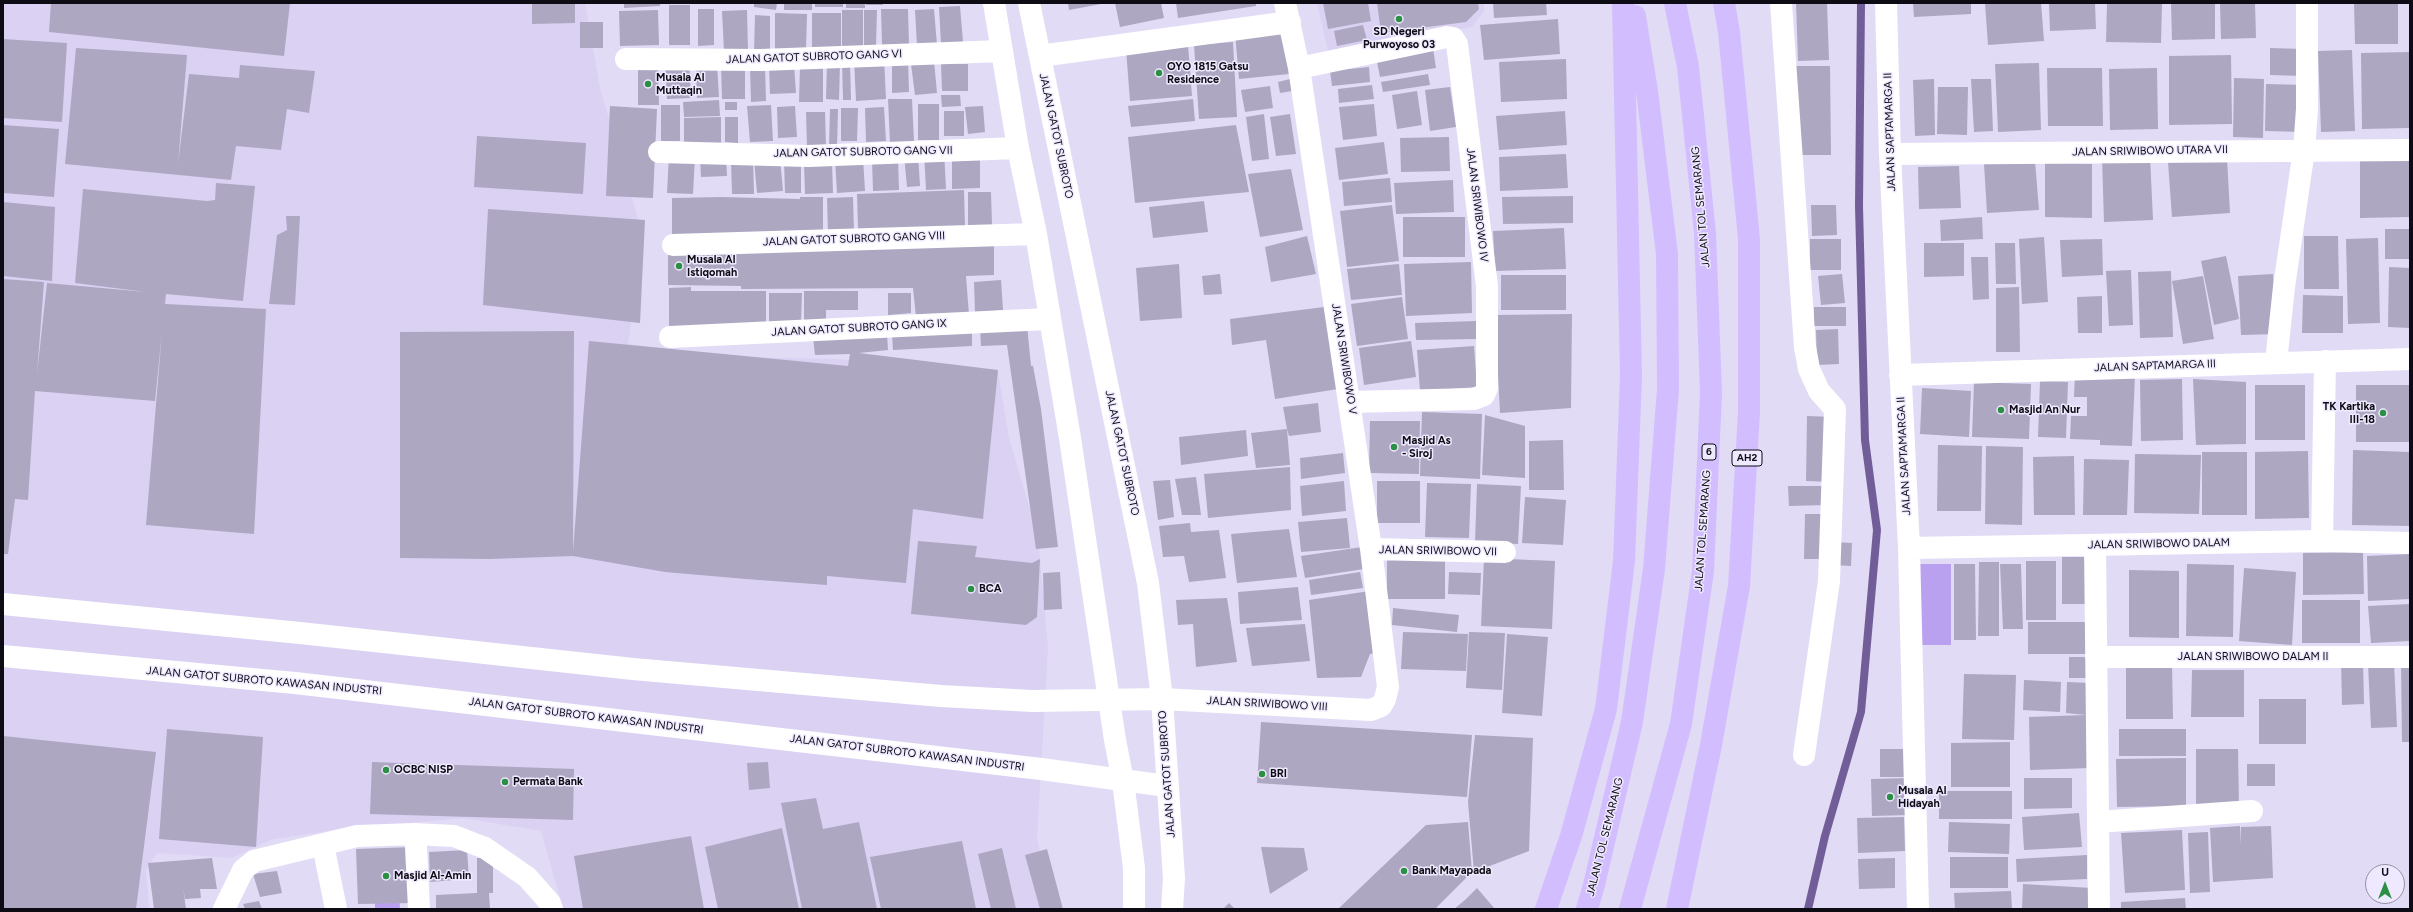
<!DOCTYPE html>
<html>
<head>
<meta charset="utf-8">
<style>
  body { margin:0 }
  #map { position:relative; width:2413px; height:912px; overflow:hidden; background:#e2dbf6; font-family:Figtree,sans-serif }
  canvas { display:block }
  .frame { position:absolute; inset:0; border:4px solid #0d0b13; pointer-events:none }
  .north { position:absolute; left:2365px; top:864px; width:40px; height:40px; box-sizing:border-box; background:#efe9ff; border:1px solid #9590a1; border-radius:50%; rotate:0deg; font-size:11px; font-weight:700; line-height:16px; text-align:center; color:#0d0b13 }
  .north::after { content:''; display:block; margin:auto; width:14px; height:18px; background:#2b8f44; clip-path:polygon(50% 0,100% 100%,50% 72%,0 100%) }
</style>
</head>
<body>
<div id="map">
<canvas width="2413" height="912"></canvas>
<div class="frame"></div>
<div class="north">U</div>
</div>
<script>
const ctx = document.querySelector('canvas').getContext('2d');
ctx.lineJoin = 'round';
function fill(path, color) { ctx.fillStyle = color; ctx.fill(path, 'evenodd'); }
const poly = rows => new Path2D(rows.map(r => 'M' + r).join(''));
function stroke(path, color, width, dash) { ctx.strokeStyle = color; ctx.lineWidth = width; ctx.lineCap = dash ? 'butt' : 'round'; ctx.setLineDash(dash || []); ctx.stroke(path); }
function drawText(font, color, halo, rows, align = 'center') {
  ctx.font = font + ' Figtree,sans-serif'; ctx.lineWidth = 3; ctx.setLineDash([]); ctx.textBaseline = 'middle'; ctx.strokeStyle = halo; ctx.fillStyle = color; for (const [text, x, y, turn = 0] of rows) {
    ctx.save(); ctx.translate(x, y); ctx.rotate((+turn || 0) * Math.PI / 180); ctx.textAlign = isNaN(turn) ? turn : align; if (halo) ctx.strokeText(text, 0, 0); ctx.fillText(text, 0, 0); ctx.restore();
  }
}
fill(poly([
  [3,3,585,3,600,88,643,236,628,344,727,357,837,359,998,372,1009,438,1038,537,1048,647,1037,839,1051,896,1051,909,563,909,541,831,463,818,339,829,270,840,232,858,157,853,146,870,149,908,147,909,3,909],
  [1317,3,1484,3,1484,11,1472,27,1328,51]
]), '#dad1f3');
fill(poly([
  [1920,564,1951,564,1951,645,1920,645],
  [399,894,400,909,375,909,375,896]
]), '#baa1f0');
stroke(poly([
  [1808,909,1825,836,1861,712,1877,530,1865,440,1859,206,1861,3]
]), '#715e99', 8);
fill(poly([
  [51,3,290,3,284,56,49,32],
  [532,3,575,3,575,23,532,24],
  [624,3,660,3,660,6,624,8],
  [754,3,777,3,776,10,754,7],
  [784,3,812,3,812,10,784,10],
  [815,3,843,3,843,7,815,7],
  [846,3,865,3,865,8,846,8],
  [866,3,883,3,883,5,866,5],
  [1068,3,1101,3,1101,4,1069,10],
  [1115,3,1161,3,1164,18,1120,27],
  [1176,3,1256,3,1256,6,1178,18],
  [1323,3,1368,3,1371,21,1328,29],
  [1377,3,1478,3,1479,9,1466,22,1381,33],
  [1493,3,1546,3,1547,15,1494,18],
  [1796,3,1827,3,1829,60,1798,61],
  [1913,3,1971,3,1971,14,1914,17],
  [1985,3,2041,3,2044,41,1988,45],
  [2049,3,2095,3,2096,29,2050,31],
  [2107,3,2162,3,2161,43,2106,42],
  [2171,3,2215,3,2215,39,2172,40],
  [2220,3,2255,3,2256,38,2221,39],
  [2354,3,2398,3,2398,44,2355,44],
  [669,5,690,5,690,45,669,45],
  [960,6,963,42,941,44,939,7],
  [698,9,714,9,714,45,698,46],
  [881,9,908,9,909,45,882,45],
  [934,9,937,45,917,46,915,10],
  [658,10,659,45,620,46,619,11],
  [747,10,748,50,724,51,722,11],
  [842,10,863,10,863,52,842,52],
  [864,10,877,10,876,47,864,47],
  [775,13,807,14,806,49,775,49],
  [812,13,841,13,841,55,812,55],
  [755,15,770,16,770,52,754,52],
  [1558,19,1560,54,1484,60,1480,25],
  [580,22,603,22,603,48,580,48],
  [1363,25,1367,40,1337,46,1334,31],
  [1284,28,1289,74,1239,79,1235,33],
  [3,39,67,43,62,122,3,118],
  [1233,42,1237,117,1199,119,1194,45],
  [1188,45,1192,96,1130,101,1126,49],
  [76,48,187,55,178,164,189,74,239,78,240,65,315,71,309,113,287,109,281,150,236,146,231,180,65,164],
  [1433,48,1436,68,1380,77,1376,57],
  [2270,48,2303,49,2302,76,2270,75],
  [2352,50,2355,131,2321,132,2318,51],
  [2409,52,2410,128,2362,129,2361,53],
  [2231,55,2232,124,2169,125,2169,56],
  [884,58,886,99,856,101,854,60],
  [1566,59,1567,99,1501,102,1499,62],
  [689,60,691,98,667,99,665,61],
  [892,60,908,60,909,92,892,93],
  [842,61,850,61,851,100,843,100],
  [934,61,937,93,915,95,911,64],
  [638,63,658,63,659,105,638,105],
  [827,63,840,64,839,100,826,99],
  [2039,63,2041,130,1998,132,1995,64],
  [696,64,717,64,719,97,697,98],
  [721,64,745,64,745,99,722,99],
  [769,64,794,64,796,93,770,94],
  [941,64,968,64,968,91,942,91],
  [765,66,766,101,751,102,750,67],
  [800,66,823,66,823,102,799,102],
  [1795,66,1830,66,1831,155,1796,155],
  [1369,67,1370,82,1332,86,1330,71],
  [2047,68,2102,68,2103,126,2048,126],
  [2157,68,2158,129,2110,130,2109,69],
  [1428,74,1430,85,1383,92,1381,82],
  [2234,78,2264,79,2263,138,2233,137],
  [1290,79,1292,91,1280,93,1278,82],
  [1934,79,1935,135,1915,136,1913,80],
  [1971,79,1991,79,1993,131,1974,132],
  [2266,84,2305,85,2304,132,2265,131],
  [1372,85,1374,99,1339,103,1338,89],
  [1270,86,1273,108,1245,112,1241,90],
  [1450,87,1456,127,1430,131,1425,90],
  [1938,87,1968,87,1967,135,1937,134],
  [1417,91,1422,125,1397,129,1392,95],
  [941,95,960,95,961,106,942,107],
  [888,99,912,99,914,142,890,143],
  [1193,99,1195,121,1131,127,1128,106],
  [719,100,720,116,684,117,683,102],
  [725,102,737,102,737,110,725,110],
  [918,104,939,104,939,140,918,140],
  [1374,104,1377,136,1343,140,1339,107],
  [661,105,680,105,680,141,661,141],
  [771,105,773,141,750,142,747,106],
  [610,106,657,109,653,198,606,196],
  [795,106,797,137,778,138,777,107],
  [983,106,985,132,968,134,965,107],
  [884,107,886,141,866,142,865,108],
  [841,108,858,108,857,141,841,141],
  [830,109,838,109,837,148,829,148],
  [944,111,964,111,964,136,944,136],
  [1565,111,1567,145,1499,150,1496,116],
  [806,112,825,112,826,147,807,148],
  [1264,114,1269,159,1252,161,1246,117],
  [1290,114,1296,154,1276,156,1270,117],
  [721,117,721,143,684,144,684,118],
  [725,117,738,117,738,143,725,142],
  [3,125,59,129,54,197,3,193],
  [1236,125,1249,192,1135,203,1128,137],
  [477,136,586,143,583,194,474,187],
  [1449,137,1450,171,1401,172,1400,138],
  [1384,142,1388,174,1339,180,1335,148],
  [944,151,946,189,926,190,924,152],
  [952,151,980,151,980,188,952,189],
  [918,154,920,186,907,187,904,155],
  [1566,154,1568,188,1500,191,1499,157],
  [669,155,695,156,693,194,667,193],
  [2150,156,2153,220,2104,222,2102,158],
  [726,157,727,176,701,177,700,158],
  [780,158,783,191,757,193,754,160],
  [863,158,865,191,837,193,835,159],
  [898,158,899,190,873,191,872,159],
  [2227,158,2230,213,2172,217,2168,162],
  [2410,158,2410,217,2360,218,2360,159],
  [753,160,754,194,732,194,731,161],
  [784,161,801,161,801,193,785,193],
  [2035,161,2039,210,1987,213,1984,164],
  [804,163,832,163,833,193,805,194],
  [2045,163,2092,164,2092,218,2045,217],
  [1959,166,1961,208,1919,209,1918,167],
  [1291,169,1303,230,1260,237,1248,174],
  [1390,178,1392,202,1344,206,1342,182],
  [1453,180,1454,212,1396,214,1394,183],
  [216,183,255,186,243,301,166,294,165,304,266,309,254,534,146,525,162,332,155,401,35,391,28,500,15,499,8,554,3,554,3,279,44,282,37,374,47,283,146,292,75,283,83,189,207,201,215,200],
  [964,190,965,229,858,230,857,194],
  [968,192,991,192,992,225,968,225],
  [1573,196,1573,223,1503,224,1502,197],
  [721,197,800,199,800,197,823,197,823,233,672,239,672,198],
  [853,197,854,232,828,234,827,198],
  [1204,201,1208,232,1153,238,1149,207],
  [3,202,55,207,52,281,3,276],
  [1392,205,1399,261,1347,267,1340,211],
  [1811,205,1836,205,1837,235,1812,236],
  [488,209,645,220,640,323,483,305],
  [286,216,300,216,295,305,269,304,277,235,287,230],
  [1403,217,1465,217,1465,257,1403,257],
  [1982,217,1983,239,1941,241,1940,220],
  [1564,228,1566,269,1495,271,1493,231],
  [2385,229,2410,229,2410,259,2385,259],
  [1307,236,1316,274,1271,282,1265,247],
  [2304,236,2338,236,2339,289,2304,289],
  [2044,237,2048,302,2022,304,2019,239],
  [2378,238,2380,323,2348,324,2346,239],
  [1810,239,1841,239,1841,270,1810,270],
  [2102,239,2103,275,2062,277,2060,240],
  [994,241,994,275,966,276,969,315,916,317,913,288,741,289,741,286,668,285,668,248],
  [1924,243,1964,243,1964,276,1924,277],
  [1995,243,2015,243,2016,284,1996,284],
  [2226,256,2239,319,2214,325,2201,261],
  [1971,257,1988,257,1989,299,1973,300],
  [1471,262,1472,313,1406,316,1404,264],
  [1179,264,1182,318,1140,321,1136,268],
  [1399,264,1402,295,1351,300,1347,269],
  [2389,267,2410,268,2410,328,2388,327],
  [2131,270,2133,325,2109,326,2106,271],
  [2171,271,2173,337,2140,338,2138,272],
  [1220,274,1222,294,1204,295,1202,276],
  [1842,274,1845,303,1821,305,1818,276],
  [2273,274,2276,334,2241,335,2238,276],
  [1501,275,1566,275,1566,310,1501,310],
  [2203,276,2214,339,2183,344,2172,281],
  [1001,280,1003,310,975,313,974,282],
  [691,287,691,291,766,291,766,324,669,331,669,288],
  [2019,287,2020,352,1996,352,1996,288],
  [804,291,858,291,858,310,826,310,826,323,804,323],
  [769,293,802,293,801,323,769,322],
  [888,293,911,293,911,313,888,315],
  [2303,295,2343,296,2343,333,2302,333],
  [2102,296,2102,333,2078,333,2077,297],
  [1402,297,1408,339,1357,346,1351,304],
  [1324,307,1338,389,1275,399,1266,340,1232,345,1230,319],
  [1814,307,1846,307,1846,326,1814,326],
  [1572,314,1571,408,1500,413,1495,315],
  [1476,321,1477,339,1416,340,1415,323],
  [1027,325,1031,366,1033,366,1041,409,1058,547,1036,549,1007,345,981,346,980,327],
  [1838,329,1839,364,1817,365,1816,330],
  [574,331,573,552,589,341,848,366,850,354,815,355,813,337,887,333,888,350,859,353,998,370,983,519,913,509,906,583,827,576,827,585,746,579,665,572,573,556,490,559,400,558,400,332],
  [972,331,972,346,893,350,892,334],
  [1411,341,1416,377,1364,385,1359,348],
  [1474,346,1477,387,1420,391,1417,350],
  [2075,373,2135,375,2132,446,2100,445,2100,440,2070,439,2071,416,2087,416,2087,397,2074,397],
  [2182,379,2183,440,2141,441,2140,380],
  [2193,379,2246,382,2246,444,2196,445],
  [2040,381,2068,382,2066,438,2038,437],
  [1974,382,2031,384,2029,439,1972,437],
  [2255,385,2305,385,2305,440,2255,440],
  [2356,385,2410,385,2410,442,2356,442],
  [1922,388,1971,391,1969,437,1920,434],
  [1318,403,1321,432,1289,436,1287,429,1290,465,1256,468,1251,433,1287,429,1283,407],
  [1422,412,1482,414,1480,479,1420,476],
  [1485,415,1525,426,1525,478,1482,475],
  [1807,416,1834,417,1833,482,1806,481],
  [1370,421,1420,421,1419,474,1369,473],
  [1246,430,1248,456,1181,465,1179,437],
  [1563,440,1564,490,1529,490,1529,441],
  [1938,445,1982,446,1981,511,1937,511],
  [1986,446,2023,447,2022,525,1985,524],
  [2353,450,2410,452,2410,526,2352,525],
  [2308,451,2309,518,2255,519,2255,452],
  [2202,452,2247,452,2247,515,2202,515],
  [1343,453,1345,473,1301,479,1300,458],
  [2135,454,2201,455,2199,514,2134,513],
  [2074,456,2075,515,2034,515,2033,457],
  [2084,459,2129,460,2127,515,2083,515],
  [1290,467,1291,510,1208,518,1204,474],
  [1196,477,1201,515,1182,515,1175,479],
  [1170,480,1174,517,1158,520,1153,481],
  [1344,481,1346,511,1302,516,1300,486],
  [1377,481,1420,481,1420,523,1377,523],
  [1427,483,1471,484,1469,538,1425,537],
  [1477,484,1521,486,1518,544,1475,542],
  [1788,486,1826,486,1827,505,1789,506],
  [1525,497,1566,500,1563,545,1522,543],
  [1805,514,1828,514,1826,559,1804,559],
  [1347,518,1350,548,1301,552,1298,522],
  [1190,523,1191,532,1219,530,1226,578,1189,582,1184,556,1163,557,1159,526],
  [1289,529,1297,577,1237,583,1231,534],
  [918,541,977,546,975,557,1032,563,1040,559,1037,617,1026,625,911,614],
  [1835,542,1852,543,1851,566,1834,565],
  [1362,547,1364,569,1305,578,1301,556],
  [2363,552,2364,594,2303,595,2303,553],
  [2410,554,2410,599,2368,601,2367,556],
  [2062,557,2091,557,2092,604,2062,604],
  [1484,558,1555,561,1552,629,1481,626],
  [1387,560,1445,560,1445,599,1387,599],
  [2026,561,2056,561,2056,620,2026,620],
  [1979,562,1999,562,1999,636,1978,636],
  [1954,564,1975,564,1976,640,1954,640],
  [2000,564,2021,564,2023,629,2003,629],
  [2187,564,2234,565,2233,637,2186,636],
  [2244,568,2296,572,2292,645,2239,641],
  [2129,570,2179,571,2179,638,2129,637],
  [1060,572,1062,609,1044,610,1043,573],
  [1360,572,1363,588,1311,595,1309,580],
  [1449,572,1481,573,1480,595,1448,594],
  [1298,587,1302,620,1240,624,1238,592],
  [1370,591,1379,652,1370,654,1361,677,1317,678,1309,600],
  [1227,598,1237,662,1196,667,1193,624,1178,625,1176,600],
  [2302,600,2360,600,2360,643,2302,643],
  [2410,604,2410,641,2371,643,2368,606],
  [1393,608,1459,615,1457,632,1392,625],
  [2028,622,2092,622,2092,654,2028,654],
  [1305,624,1310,661,1252,666,1246,628],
  [1403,632,1468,634,1466,671,1401,669],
  [1469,632,1505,633,1502,690,1466,688],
  [1507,634,1548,637,1542,716,1502,713],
  [2069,657,2092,657,2092,678,2069,678],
  [2341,661,2363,661,2364,704,2342,705],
  [2401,662,2410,662,2410,742,2402,742],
  [2394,663,2397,727,2371,728,2368,664],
  [2126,664,2172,664,2173,719,2126,719],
  [2192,670,2244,670,2244,717,2191,717],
  [1964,674,2016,675,2014,740,1962,739],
  [2024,680,2061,682,2060,712,2023,710],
  [2067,682,2091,683,2091,768,2030,770,2029,717,2086,715,2066,713],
  [2259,699,2306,699,2306,744,2259,744],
  [1261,722,1472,735,1467,797,1257,783],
  [167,729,263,737,256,847,159,839],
  [2119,729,2186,729,2186,756,2119,756],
  [1475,735,1533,738,1529,851,1474,872,1468,802],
  [3,736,156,752,136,909,3,909],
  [2010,742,2010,787,1951,787,1951,743],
  [1880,749,1910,749,1910,777,1880,777],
  [2196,749,2238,749,2239,808,2196,808],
  [2186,758,2186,806,2117,807,2116,759],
  [372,762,574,769,573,820,370,814],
  [768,762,770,788,749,790,747,763],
  [2247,764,2275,764,2275,786,2247,786],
  [1908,778,1909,815,1872,816,1871,779],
  [2024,778,2072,778,2072,808,2024,809],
  [1939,791,2012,791,2012,819,1939,819],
  [816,798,823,829,859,822,877,909,802,909,781,803],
  [2079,813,2082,847,2024,850,2022,817],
  [1904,817,1905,851,1858,853,1857,818],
  [1468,822,1472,872,1435,909,1338,909,1426,825],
  [1949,822,2010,824,2009,854,1948,852],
  [2240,826,2241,845,2241,827,2271,826,2273,878,2213,882,2210,828],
  [782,828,799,909,718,909,705,847],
  [2182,830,2185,890,2125,893,2121,833],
  [2208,832,2210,892,2190,893,2188,833],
  [691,836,704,909,583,909,574,856],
  [962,841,976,909,881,909,870,857],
  [414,847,416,903,358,904,356,849],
  [1261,847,1304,848,1308,870,1270,894],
  [1002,848,1016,909,991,909,978,854],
  [1047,849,1063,909,1040,909,1025,855],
  [467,850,469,879,430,882,429,852],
  [2087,855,2087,879,2017,882,2016,859],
  [1950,857,2008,857,2008,888,1950,888],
  [212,858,217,889,200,889,201,898,185,899,183,887,186,909,154,909,148,863],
  [477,858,493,858,493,893,489,893,490,909,436,909,436,895,477,893],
  [1895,858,1895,888,1859,889,1858,859],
  [277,871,282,893,260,897,253,874],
  [2023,884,2092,888,2091,909,2022,909],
  [1477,888,1495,909,1454,909,1465,900],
  [2011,891,2012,909,1955,909,1954,893],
  [2185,898,2186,909,2121,909,2121,902],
  [259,901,262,909,245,909,243,904],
  [1229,903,1235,909,1223,909]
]), '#aea7c1');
stroke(poly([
  [994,3,1018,148,1036,234,1070,438,1115,740,1123,781,1134,868,1134,909],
  [1029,3,1148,583,1162,699,1174,878,1172,909],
  [1781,3,1805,347,1809,369,1819,391,1835,409,1829,581,1804,755],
  [1886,3,1890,154,1909,548,1918,909],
  [1040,56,1290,22],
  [626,59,761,60,1002,51],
  [1299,68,1447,37,1453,38,1457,44,1487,286,1487,388,1484,395,1474,399,1350,402],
  [659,152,808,156,1018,148],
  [1890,154,2410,150],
  [673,245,1036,234],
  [670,337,1048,319],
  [2276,362,2284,287,2304,150,2307,109,2307,3],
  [1900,375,2410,359],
  [2322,541,2325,361],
  [2095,545,2099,909],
  [1909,548,2322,541,2410,543],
  [1371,549,1505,552],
  [3,604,300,633,633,669,941,696,1032,701,1162,699,1371,710,1381,706,1385,699,1388,687,1371,549,1299,68,1285,3],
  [3,656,295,683,1041,769,1167,786],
  [2096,657,2410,657],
  [2098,822,2252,811],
  [323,845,336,909],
  [416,847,419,909],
  [224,909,243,870,254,861,357,836,414,834,454,836,485,848,527,877,550,903,552,909]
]), '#fff', 22);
stroke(poly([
  [1546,909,1571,836,1606,709,1624,561,1631,376,1623,3],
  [1587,909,1594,885,1632,722,1654,569,1668,389,1667,254,1647,91,1635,16],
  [1630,909,1681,724,1703,571,1711,393,1705,233,1688,67,1675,3],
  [1677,909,1711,745,1739,586,1749,412,1749,239,1729,32,1724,3]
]), '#d2beff', 22);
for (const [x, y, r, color] of [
  [1399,19,4,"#2b8f44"],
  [1159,73,4,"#2b8f44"],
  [648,84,4,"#2b8f44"],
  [679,266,4,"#2b8f44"],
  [2001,410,4,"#2b8f44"],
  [2383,413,4,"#2b8f44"],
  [1394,447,4,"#2b8f44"],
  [971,589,4,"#2b8f44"],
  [386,770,4,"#2b8f44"],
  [1262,774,4,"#2b8f44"],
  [505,782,4,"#2b8f44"],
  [1890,797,4,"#2b8f44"],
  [1404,871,4,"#2b8f44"],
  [386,876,4,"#2b8f44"]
]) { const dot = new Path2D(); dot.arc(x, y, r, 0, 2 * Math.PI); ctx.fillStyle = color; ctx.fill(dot); stroke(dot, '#efe9ff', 1.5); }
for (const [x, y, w] of [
  [1709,452,14],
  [1747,458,30]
]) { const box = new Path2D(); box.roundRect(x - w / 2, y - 8, w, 16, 3); ctx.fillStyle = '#efe9ff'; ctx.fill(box); stroke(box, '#0d0b13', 1); }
drawText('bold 10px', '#0d0b13', null, [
  ["6",1709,452],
  ["AH2",1747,458]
]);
drawText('bold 11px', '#0d0b13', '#efe9ff', [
  ["SD Negeri",1399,32,"center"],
  ["Purwoyoso 03",1399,45,"center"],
  ["OYO 1815 Gatsu",1167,67],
  ["Residence",1167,80],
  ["Musala Al",656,78],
  ["Muttaqin",656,91],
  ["Musala Al",687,260],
  ["Istiqomah",687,273],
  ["TK Kartika",2375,407,"right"],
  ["III-18",2375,420,"right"],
  ["Masjid An Nur",2009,410],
  ["Masjid As",1402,441],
  ["- Siroj",1402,454],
  ["BCA",979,589],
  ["OCBC NISP",394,770],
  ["BRI",1270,774],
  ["Permata Bank",513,782],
  ["Musala Al",1898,791],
  ["Hidayah",1898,804],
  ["Bank Mayapada",1412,871],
  ["Masjid Al-Amin",394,876]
], 'left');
drawText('11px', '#0d0b13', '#efe9ff', [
  ["JALAN GATOT SUBROTO GANG VI",814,57,-2],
  ["JALAN SAPTAMARGA II",1890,132,-92],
  ["JALAN GATOT SUBROTO",1056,136,78],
  ["JALAN SRIWIBOWO UTARA VII",2150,151,-1],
  ["JALAN GATOT SUBROTO GANG VII",863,152,-1],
  ["JALAN SRIWIBOWO IV",1477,205,83],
  ["JALAN TOL SEMARANG",1701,207,-95],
  ["JALAN GATOT SUBROTO GANG VIII",854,239,-2],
  ["JALAN GATOT SUBROTO GANG IX",859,328,-3],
  ["JALAN SRIWIBOWO V",1344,359,81],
  ["JALAN SAPTAMARGA III",2155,366,-2],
  ["JALAN GATOT SUBROTO",1122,453,78],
  ["JALAN SAPTAMARGA II",1904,456,-93],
  ["JALAN TOL SEMARANG",1703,531,-86],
  ["JALAN SRIWIBOWO DALAM",2159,544,-1],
  ["JALAN SRIWIBOWO VII",1438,551,1],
  ["JALAN SRIWIBOWO DALAM II",2253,657],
  ["JALAN GATOT SUBROTO KAWASAN INDUSTRI",264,681,5],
  ["JALAN SRIWIBOWO VIII",1267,704,3],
  ["JALAN GATOT SUBROTO KAWASAN INDUSTRI",586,716,7],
  ["JALAN GATOT SUBROTO KAWASAN INDUSTRI",907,753,7],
  ["JALAN GATOT SUBROTO",1167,774,-94],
  ["JALAN TOL SEMARANG",1605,837,-76]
]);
</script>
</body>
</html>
